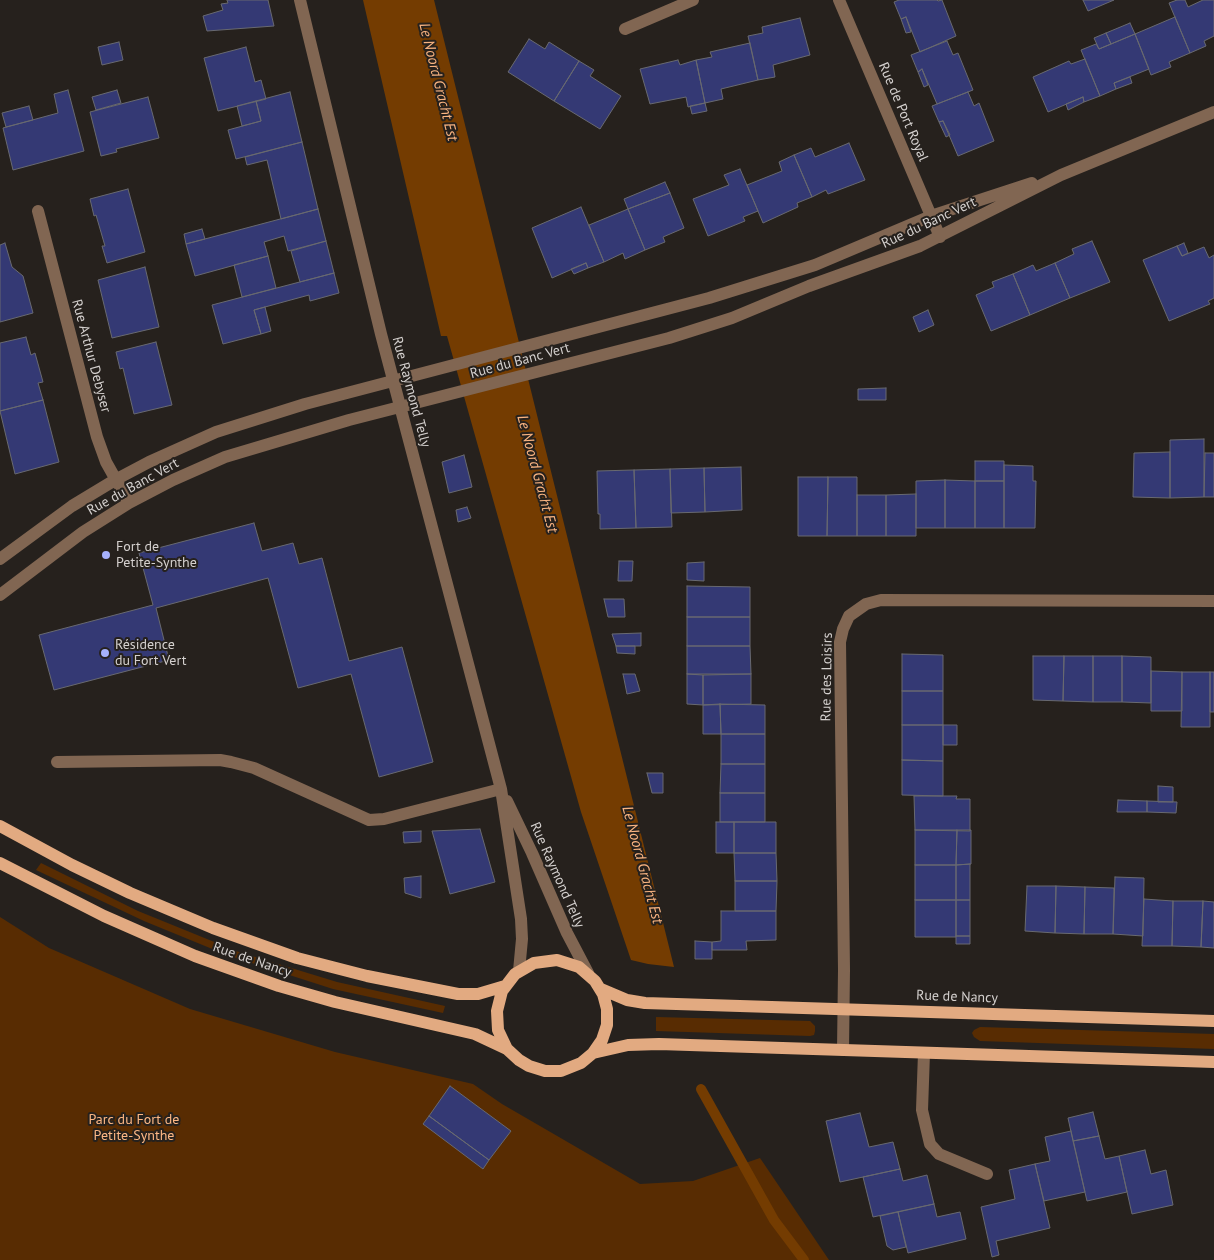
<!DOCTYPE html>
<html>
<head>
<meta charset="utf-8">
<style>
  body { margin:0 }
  canvas { display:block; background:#26211d }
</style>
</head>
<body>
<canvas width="1214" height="1260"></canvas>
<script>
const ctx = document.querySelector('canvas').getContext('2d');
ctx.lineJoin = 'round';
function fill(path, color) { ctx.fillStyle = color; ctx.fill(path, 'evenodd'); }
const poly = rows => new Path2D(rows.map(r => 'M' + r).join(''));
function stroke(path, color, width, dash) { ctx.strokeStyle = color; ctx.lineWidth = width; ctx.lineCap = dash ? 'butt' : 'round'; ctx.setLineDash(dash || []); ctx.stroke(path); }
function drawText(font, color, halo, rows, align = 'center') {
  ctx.font = font + ' "PT Sans",sans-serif'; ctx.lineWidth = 4; ctx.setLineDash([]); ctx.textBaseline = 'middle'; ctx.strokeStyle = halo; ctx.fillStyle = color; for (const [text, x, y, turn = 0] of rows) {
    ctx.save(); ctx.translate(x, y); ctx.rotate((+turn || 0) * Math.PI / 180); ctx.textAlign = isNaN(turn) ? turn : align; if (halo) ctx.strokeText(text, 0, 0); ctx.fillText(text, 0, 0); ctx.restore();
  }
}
fill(poly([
  [41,863,138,911,239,952,337,982,445,1006,443,1013,333,989,227,955,144,921,36,870],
  [0,917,49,948,190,1009,335,1052,473,1084,502,1104,640,1184,693,1181,760,1158,829,1260,0,1260],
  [656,1017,810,1021,815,1026,815,1031,814,1035,810,1036,656,1031],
  [980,1027,1214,1034,1214,1049,980,1041,974,1037,972,1033,974,1030]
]), '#582c02');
fill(poly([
  [363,0,434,0,674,967,648,964,631,960,581,812,447,336,441,336]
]), '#743c01');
stroke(poly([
  [701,1089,774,1220,804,1260]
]), '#743c01', 10);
const building = poly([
  [227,0,268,0,274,26,207,31,203,16,223,10,221,4,228,3,227,0],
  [899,0,937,0,938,1,942,0,956,36,920,52,906,17,901,19,894,2,899,0],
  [1083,0,1114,0,1088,11,1083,0],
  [1177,0,1185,0,1188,7,1203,0,1214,0,1214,36,1204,41,1206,46,1190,53,1169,3,1177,0],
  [906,17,911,32,906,33,901,19,906,17],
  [1175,17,1190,53,1169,62,1171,67,1151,75,1135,34,1175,17],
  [800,18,810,55,773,65,775,77,758,80,748,36,763,33,762,27,800,18],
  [1130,23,1135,34,1111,44,1106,33,1130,23],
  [1106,33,1111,44,1099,49,1094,38,1106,33],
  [1135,34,1149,69,1114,83,1116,89,1100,96,1081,50,1096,44,1099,49,1135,34],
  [529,39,545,49,549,42,579,61,554,101,508,72,529,39],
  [947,41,953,55,958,53,973,90,937,104,922,69,918,72,911,55,947,41],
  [119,42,123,60,102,65,98,47,119,42],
  [750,43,758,80,721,89,723,99,705,103,696,60,712,57,710,52,750,43],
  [246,47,255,82,261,80,266,99,218,111,204,58,246,47],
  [1085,59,1100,96,1084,102,1083,97,1048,112,1033,77,1069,61,1071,64,1085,59],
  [678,60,680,65,696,60,705,103,688,107,686,97,650,104,640,69,678,60],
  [579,61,594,70,590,76,621,96,600,129,554,101,579,61],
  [922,69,928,85,924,87,918,72,922,69],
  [1130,77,1132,83,1116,89,1114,83,1130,77],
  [68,90,84,151,13,170,3,128,58,113,54,94,68,90],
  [117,90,121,103,96,110,92,97,117,90],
  [290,92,302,142,236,159,228,130,261,121,256,101,290,92],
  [968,92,974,106,979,103,994,141,958,156,943,121,939,122,932,106,968,92],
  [148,97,159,138,116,149,117,152,101,156,90,112,148,97],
  [1083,97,1084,102,1068,110,1066,104,1083,97],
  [256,101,261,121,242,126,237,106,256,101],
  [705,103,707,111,692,114,690,106,705,103],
  [29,106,33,120,6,127,2,113,29,106],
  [943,121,950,135,946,137,939,122,943,121],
  [302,142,318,209,281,219,267,160,247,165,245,157,302,142],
  [849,143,865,180,828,194,826,190,812,197,794,155,811,148,815,157,849,143],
  [794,155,812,197,797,203,798,207,763,223,747,185,782,171,779,162,794,155],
  [740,169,758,211,743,217,745,221,708,236,693,199,729,185,724,175,740,169],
  [665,182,670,193,628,209,624,199,665,182],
  [128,189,145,252,107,263,102,246,105,246,96,215,94,216,90,199,128,189],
  [670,193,684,228,663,237,665,242,645,250,628,209,670,193],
  [581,207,604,262,588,268,586,263,552,278,532,228,581,207],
  [318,209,326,241,288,251,284,236,264,242,268,256,195,276,186,244,318,209],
  [628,209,645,250,625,259,623,253,604,262,589,225,628,209],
  [202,229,205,239,186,244,184,234,202,229],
  [326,241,334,273,300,282,291,251,326,241],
  [1092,241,1110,282,1070,298,1055,263,1074,254,1072,249,1092,241],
  [5,243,12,267,23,276,33,313,0,322,0,245,5,243],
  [1184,243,1188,253,1182,256,1177,246,1184,243],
  [1177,246,1182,256,1204,247,1209,258,1214,255,1214,298,1208,301,1210,304,1169,321,1143,260,1177,246],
  [268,256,276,288,242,297,234,265,268,256],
  [586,263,588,268,574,274,571,269,586,263],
  [1055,263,1070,298,1030,315,1013,274,1033,265,1036,271,1055,263],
  [145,267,159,327,112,338,98,280,145,267],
  [334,273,339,293,310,301,309,295,254,310,261,334,223,344,212,305,334,273],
  [1013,274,1030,315,991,331,976,295,994,287,992,282,1013,274],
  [265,307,271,331,261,334,254,310,265,307],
  [928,310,934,325,919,332,913,317,928,310],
  [26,337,31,355,35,353,43,382,38,383,43,400,0,411,0,343,26,337],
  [156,342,172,405,134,414,123,368,120,369,116,352,156,342],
  [886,388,886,400,858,400,858,389,886,388],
  [43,400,59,462,15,474,0,411,43,400],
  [1204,439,1204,497,1170,498,1170,440,1204,439],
  [1170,452,1170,498,1133,497,1134,453,1170,452],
  [1205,453,1214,453,1214,497,1204,497,1205,453],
  [464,455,472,487,449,493,442,462,464,455],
  [975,461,1004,461,1004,481,975,481,975,461],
  [1004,465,1033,466,1033,481,1036,481,1035,528,1004,528,1004,465],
  [741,467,742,510,705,512,704,468,741,467],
  [704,468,705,512,671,513,670,469,704,468],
  [670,469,672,527,636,528,634,470,670,469],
  [634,470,636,528,600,529,600,514,598,514,597,471,634,470],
  [798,477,828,477,827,536,798,536,798,477],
  [828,477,857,477,857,536,827,536,828,477],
  [945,480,975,481,975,528,945,528,945,480],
  [945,480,945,528,916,528,916,481,945,480],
  [975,481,1004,481,1004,528,975,528,975,481],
  [916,494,916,536,886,536,886,495,916,494],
  [857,495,886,495,886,536,857,536,857,495],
  [467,507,471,518,458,522,456,510,467,507],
  [254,523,262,551,293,543,299,564,322,558,349,661,402,647,433,762,379,777,351,674,298,688,268,578,156,608,169,660,54,690,39,635,153,605,139,553,254,523],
  [619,561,633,561,632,581,618,581,619,561],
  [704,562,704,581,687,580,687,563,704,562],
  [687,586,750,587,750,617,687,617,687,586],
  [604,599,624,599,625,617,608,617,604,599],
  [687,617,750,617,750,646,687,646,687,617],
  [641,633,641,646,616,646,612,634,641,633],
  [616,646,635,646,635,654,617,653,616,646],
  [687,646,750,646,751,674,687,674,687,646],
  [902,654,943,655,943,691,902,691,902,654],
  [1033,656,1064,656,1063,701,1033,700,1033,656],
  [1064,656,1093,656,1093,702,1063,701,1064,656],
  [1093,656,1122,656,1122,702,1093,702,1093,656],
  [1122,656,1151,657,1151,703,1122,702,1122,656],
  [1151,671,1182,672,1182,711,1151,711,1151,671],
  [1182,672,1210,672,1210,727,1181,727,1182,672],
  [1210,672,1214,672,1214,712,1210,712,1210,672],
  [623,674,635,674,640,691,627,694,623,674],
  [687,674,703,675,703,705,687,704,687,674],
  [751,674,751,704,703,705,703,675,751,674],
  [902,691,943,691,943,725,902,725,902,691],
  [720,704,765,705,765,734,721,734,720,704],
  [720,704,721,734,703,734,703,705,720,704],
  [902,725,943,725,943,761,902,760,902,725],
  [943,725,957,725,957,745,943,745,943,725],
  [721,734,765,734,765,764,721,764,721,734],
  [902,760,943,761,943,796,902,795,902,760],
  [721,764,765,764,765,793,720,793,721,764],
  [647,773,663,773,663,793,652,793,647,773],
  [1158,786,1173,787,1173,802,1158,802,1158,786],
  [720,793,765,793,765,822,720,822,720,793],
  [914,796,957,796,956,799,970,799,970,831,915,830,914,796],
  [1118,800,1147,801,1147,812,1117,812,1118,800],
  [1147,801,1177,802,1176,813,1147,812,1147,801],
  [716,822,734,822,734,853,716,853,716,822],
  [734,822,776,822,776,853,734,853,734,822],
  [480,829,495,882,450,894,432,831,480,829],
  [915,830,957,830,956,865,915,865,915,830],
  [957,830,971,830,971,864,956,865,957,830],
  [421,831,421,842,404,843,403,832,421,831],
  [734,853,776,853,777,881,735,881,734,853],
  [970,864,970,900,956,900,956,865,970,864],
  [915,865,956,865,956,900,915,900,915,865],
  [421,876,421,898,405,893,404,878,421,876],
  [1115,877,1144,878,1143,936,1113,934,1115,877],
  [735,881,777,881,776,911,735,911,735,881],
  [1027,886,1056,886,1055,933,1025,931,1027,886],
  [1056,886,1085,887,1084,934,1055,933,1056,886],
  [1085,887,1114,888,1113,934,1084,934,1085,887],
  [1144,899,1173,901,1172,946,1142,946,1144,899],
  [915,900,956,900,956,937,915,937,915,900],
  [956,900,970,900,970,936,956,936,956,900],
  [1173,901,1203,901,1201,947,1172,946,1173,901],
  [1203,901,1214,902,1214,948,1201,947,1203,901],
  [721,911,776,911,776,940,746,941,747,950,712,950,712,942,721,941,721,911],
  [956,936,970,936,970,944,956,944,956,936],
  [695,941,712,942,712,959,695,959,695,941],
  [450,1086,511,1131,489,1160,429,1116,450,1086],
  [1093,1112,1099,1136,1073,1141,1068,1118,1093,1112],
  [860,1113,869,1147,893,1142,900,1169,840,1182,826,1121,860,1113],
  [429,1116,489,1160,483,1169,423,1124,429,1116],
  [1071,1131,1085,1192,1044,1201,1035,1164,1050,1161,1045,1137,1071,1131],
  [1099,1136,1105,1159,1119,1156,1127,1192,1087,1201,1073,1141,1099,1136],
  [1145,1150,1151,1174,1166,1170,1173,1205,1132,1214,1119,1156,1145,1150],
  [1035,1164,1050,1228,996,1241,999,1255,992,1257,981,1207,1015,1199,1009,1170,1035,1164],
  [900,1169,903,1181,927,1175,934,1204,873,1217,863,1177,900,1169],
  [934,1204,937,1217,960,1212,966,1239,908,1253,898,1212,934,1204],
  [898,1212,906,1247,893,1250,887,1246,880,1216,898,1212]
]);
fill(building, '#343974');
stroke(building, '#686970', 1);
stroke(poly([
  [300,0,381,334,501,789,521,919,522,939,519,971],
  [839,0,940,237],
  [625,29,693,0],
  [38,211,97,437,106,462,129,503],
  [0,559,72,506,115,480,149,462,216,432,305,404,709,298,815,265,931,216,1032,183],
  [0,595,83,532,129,503,173,480,225,457,349,420,669,338,732,318,809,286,920,246,1061,175,1214,112],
  [57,762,220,760,231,762,254,768,369,820,384,819,501,789],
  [507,801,532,853,567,933,588,973],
  [843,1050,844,970,840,642,843,629,849,616,866,604,881,600,1214,601],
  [924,1053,922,1110,930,1144,939,1154,987,1174]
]), '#816652', 12);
stroke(poly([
  [0,826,72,865,130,893,213,928,297,958,367,976,458,994,478,994,505,986],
  [0,863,104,916,195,956,279,986,335,1002,475,1034,507,1049,519,1060,529,1066,545,1071,561,1071,581,1063,593,1053,602,1040,607,1025,607,1009,603,994,595,981,579,967,557,960,534,963,515,974,502,991,497,1011,498,1030,507,1049],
  [601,989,627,1000,645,1003,1214,1021],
  [593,1053,628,1045,659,1044,1214,1062]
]), '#e2aa81', 12);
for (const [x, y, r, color] of [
  [106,555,5,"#a6b1fc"],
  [105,653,5,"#a6b1fc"]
]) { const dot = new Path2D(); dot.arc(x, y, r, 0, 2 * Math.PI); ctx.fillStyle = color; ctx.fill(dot); stroke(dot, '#26211d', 2); }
drawText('14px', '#d4d0ce', '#26211d', [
  ["Rue de Port Royal",903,112,67],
  ["Rue du Banc Vert",929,223,-25],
  ["Rue Arthur Debyser",91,356,75],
  ["Rue du Banc Vert",520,361,-15],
  ["Rue Raymond Telly",411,392,75],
  ["Rue du Banc Vert",133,487,-29],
  ["Rue des Loisirs",827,677,-89],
  ["Rue Raymond Telly",557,875,66],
  ["Rue de Nancy",252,960,19],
  ["Rue de Nancy",957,997,2]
]);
drawText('14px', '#d4d0ce', '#26211d', [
  ["Fort de",116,547],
  ["Petite-Synthe",116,563],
  ["Résidence",115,645],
  ["du Fort Vert",115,661]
], 'left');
drawText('14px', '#fcb784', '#26211d', [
  ["Parc du Fort de",134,1120],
  ["Petite-Synthe",134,1136]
]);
drawText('italic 15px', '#f9b481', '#26211d', [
  ["Le Noord Gracht Est",438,82,76],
  ["Le Noord Gracht Est",537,474,75],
  ["Le Noord Gracht Est",642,865,75]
]);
</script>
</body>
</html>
